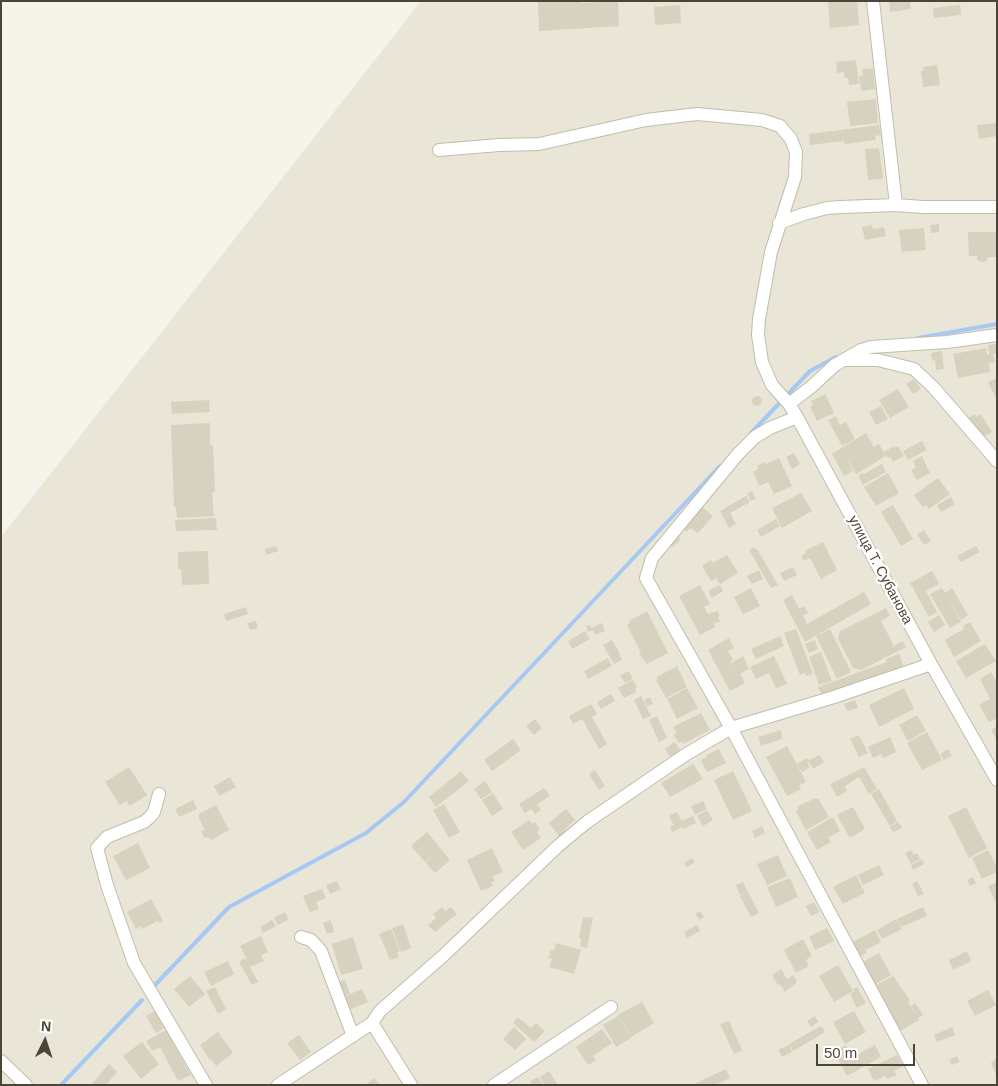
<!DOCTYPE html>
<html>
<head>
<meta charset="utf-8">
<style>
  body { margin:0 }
  #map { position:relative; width:998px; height:1086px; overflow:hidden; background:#f5f3ea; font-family:Helvetica,sans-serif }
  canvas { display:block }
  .frame { position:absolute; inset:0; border:2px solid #4a4538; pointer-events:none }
  .north { position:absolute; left:20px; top:1016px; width:50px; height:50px; -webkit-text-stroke:4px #fff; paint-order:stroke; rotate:4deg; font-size:14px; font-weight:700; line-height:20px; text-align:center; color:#4a4538 }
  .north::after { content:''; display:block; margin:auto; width:18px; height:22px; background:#4a4538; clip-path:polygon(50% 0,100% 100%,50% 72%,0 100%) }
  .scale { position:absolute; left:816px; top:1044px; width:99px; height:22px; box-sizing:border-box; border:2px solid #4a4538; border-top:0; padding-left:6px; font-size:15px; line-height:18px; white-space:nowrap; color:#4a4538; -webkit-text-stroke:4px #fff; paint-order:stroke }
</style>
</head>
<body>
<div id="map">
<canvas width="998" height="1086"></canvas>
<div class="frame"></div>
<div class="north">N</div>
<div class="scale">50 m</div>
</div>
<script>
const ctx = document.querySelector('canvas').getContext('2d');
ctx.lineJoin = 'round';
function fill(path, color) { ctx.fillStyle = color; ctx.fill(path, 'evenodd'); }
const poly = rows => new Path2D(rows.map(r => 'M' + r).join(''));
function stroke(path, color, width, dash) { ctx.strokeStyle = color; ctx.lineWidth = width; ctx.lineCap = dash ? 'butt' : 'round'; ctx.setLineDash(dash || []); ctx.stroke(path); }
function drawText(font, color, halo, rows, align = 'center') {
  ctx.font = font + ' Helvetica,sans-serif'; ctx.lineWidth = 5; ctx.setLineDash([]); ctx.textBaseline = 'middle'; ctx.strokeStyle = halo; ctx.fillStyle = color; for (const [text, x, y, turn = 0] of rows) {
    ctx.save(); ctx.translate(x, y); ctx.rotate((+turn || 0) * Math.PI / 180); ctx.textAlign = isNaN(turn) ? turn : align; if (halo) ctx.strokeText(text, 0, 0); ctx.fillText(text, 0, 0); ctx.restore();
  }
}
fill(poly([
  [421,1,997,1,997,1085,1,1085,1,537]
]), '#e9e6d8');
stroke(poly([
  [918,338,997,324],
  [751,433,810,371,836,357],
  [155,985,229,907,366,833,404,802,720,466],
  [61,1085,142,1000]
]), '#a6c8f2', 4);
fill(poly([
  [538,1,581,1,581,3,618,1,619,26,539,31],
  [828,1,857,1,859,25,830,28],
  [889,1,910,1,911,9,890,12],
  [680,5,681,23,655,25,654,7],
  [960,5,961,15,934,18,933,8],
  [856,60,859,84,849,85,848,78,845,78,844,72,837,73,836,62],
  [937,65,940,85,923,87,921,71,924,70,923,67],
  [873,68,875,89,861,91,859,76,863,76,862,69],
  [876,99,878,123,850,126,847,102],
  [996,123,997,136,979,139,977,125],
  [879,125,881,135,875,136,876,140,845,144,844,141,810,145,809,134],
  [879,148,883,179,868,180,865,149],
  [939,224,939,232,931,233,930,225],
  [872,225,873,229,884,227,886,236,865,240,862,227],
  [924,228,926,250,902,252,899,230],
  [968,232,997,232,997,257,989,257,985,262,981,262,977,259,977,256,969,256],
  [997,344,997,353,993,354,995,362,989,363,990,372,958,378,953,354,986,348,987,355,989,355,988,345],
  [942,351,944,369,936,370,935,360,932,361,931,353],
  [997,378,997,400,988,382],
  [914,379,921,389,913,394,906,384],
  [898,389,909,407,890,418,879,400],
  [825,394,834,413,817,421,810,407,813,405,811,401],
  '752 401a5 5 0 1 1 10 0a5 5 0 1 1-10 0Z',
  [209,400,210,412,172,414,171,402],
  [881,406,888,419,876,425,869,412],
  [975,414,977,417,981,414,992,432,980,439,968,418],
  [836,416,840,425,846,422,855,439,842,446,828,420],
  [210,423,210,445,213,445,215,492,212,492,214,516,177,518,176,507,174,507,171,425],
  [866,433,874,447,879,444,886,456,856,474,845,455,853,471,844,476,832,454],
  [922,441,927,450,908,460,903,451],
  [894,446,894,448,898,446,904,456,893,462,890,457,888,458,884,452],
  [794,453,800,464,792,469,786,457],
  [922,456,930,473,917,480,911,470,916,467,913,461],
  [779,458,792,486,774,494,768,482,759,486,753,472,758,469,757,466,765,462,766,464],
  [882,464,886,472,863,485,858,476,863,473,864,474],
  [888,473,899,493,876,506,864,487],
  [938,478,950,494,929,509,926,505,923,507,914,495],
  [752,491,756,499,751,501,747,494],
  [801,493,812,511,782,528,772,508],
  [746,496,750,502,730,513,736,524,729,528,720,511],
  [951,497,955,504,941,512,937,505],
  [893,505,913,539,901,546,881,512],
  [701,506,713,516,698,533,690,528,687,532,685,530,682,533,679,531],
  [216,518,217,530,176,531,175,520],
  [776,519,780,526,761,537,757,530],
  [924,530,931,541,924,545,917,534],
  [677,535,681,539,673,547,669,544],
  [823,542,837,570,821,579,810,558,804,561,801,556,806,553,805,551],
  [276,546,278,551,266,555,265,549],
  [976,546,980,552,961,562,957,556],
  [754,547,756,550,757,549,778,585,771,588,749,550],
  [208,551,209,584,182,585,181,569,178,569,178,552],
  [727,555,738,573,720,584,716,578,711,581,702,566,711,560,712,563],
  [793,567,797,575,784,581,780,573],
  [759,570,763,579,752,584,747,576],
  [932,571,939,584,926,591,937,612,929,617,910,583],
  [700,585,710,604,704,607,708,614,717,611,720,616,718,617,720,621,714,624,710,617,715,627,700,635,679,596],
  [720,585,723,591,712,598,708,591],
  [751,588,760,606,743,614,734,597],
  [942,588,945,593,952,588,968,615,961,620,946,595,961,622,950,628,930,594],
  [864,592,871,604,805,642,783,600,792,595,799,609,804,606,808,613,803,615,807,624],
  [246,607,248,614,226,621,224,614],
  [886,608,890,616,881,621,894,646,902,641,906,647,861,670,853,668,838,639,840,631],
  [647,611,668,653,647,664,639,654,641,653,627,625,630,623,629,621],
  [939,615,945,625,934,632,928,622],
  [256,621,258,628,250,630,247,623],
  [970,622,981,641,954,657,945,640,964,629,963,626],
  [602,623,605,631,595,635,593,630,588,632,586,626,590,625,591,628],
  [796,629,813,674,806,676,805,673,800,675,784,633],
  [830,629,851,672,837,679,816,636],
  [585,631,590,639,572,649,568,641],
  [780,636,784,646,756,659,751,649],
  [729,638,734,648,728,651,733,660,730,662,739,679,731,663,743,656,749,669,740,674,745,683,730,691,708,650],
  [612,640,620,654,619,655,622,660,614,664,603,645],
  [815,640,818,649,809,653,805,644],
  [985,644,996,661,966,678,956,661],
  [821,652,832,681,819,685,809,657],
  [899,654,904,668,823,697,818,687,887,662,886,659],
  [774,656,787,684,776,688,769,673,756,679,750,667],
  [608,658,612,666,588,679,584,671],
  [677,666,687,687,666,698,656,680,658,679,657,677],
  [629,671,633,679,625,683,620,675],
  [991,672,997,682,997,718,989,722,979,705,990,699,980,679],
  [633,680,637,687,635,689,636,692,624,698,618,688],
  [687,688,698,708,677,719,667,699],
  [904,688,914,709,879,727,869,705],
  [611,694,615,701,601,709,597,702],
  [641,696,651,716,643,719,634,700],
  [650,697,653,704,647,706,644,700],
  [855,700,858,708,847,711,844,704],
  [591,704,597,714,592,717,607,744,599,749,582,719,573,724,569,716],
  [701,713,710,730,683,744,682,741,679,743,674,735,677,733,673,727],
  [917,715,926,731,908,741,899,725],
  [657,716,667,738,659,742,649,720],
  [535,719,542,728,534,735,526,726],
  [997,726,997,740,991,730],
  [781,730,782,739,761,746,758,737],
  [927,732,942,760,922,770,907,743],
  [859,735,868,753,859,757,850,739],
  [890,737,896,752,883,758,881,754,873,758,868,747],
  [513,739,521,750,492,771,484,760],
  [675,742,680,750,670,757,665,749],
  [787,746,806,782,799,785,801,789,787,796,766,757],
  [719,749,726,763,707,772,701,760,707,757,706,755],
  [948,749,952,756,944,760,940,754],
  [819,755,824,762,813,769,808,761],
  [807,758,809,760,807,762,810,767,802,772,797,764],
  [693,764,703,779,670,797,661,783],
  [129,767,147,795,130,806,126,801,120,805,105,782],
  [864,767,877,789,869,794,859,777,845,786,847,791,837,797,830,784],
  [595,770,605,786,599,790,589,774],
  [461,771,469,781,436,807,429,797],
  [733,771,752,811,733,820,714,780],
  [230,777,236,787,219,796,214,786],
  [485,781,492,792,481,799,474,789],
  [544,788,550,796,537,804,541,810,535,814,531,809,525,813,519,804],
  [879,789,897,821,890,826,871,794],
  [493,793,503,809,492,816,482,800],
  [815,798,816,799,818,798,829,817,806,830,796,811,798,809,797,807],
  [193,800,197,809,179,817,175,809],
  [703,801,707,809,695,815,691,806],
  [444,804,460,832,449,838,433,810],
  [216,805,229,830,211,840,208,837,205,838,201,831,205,830,199,818,199,814],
  [853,807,865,829,850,838,837,815],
  [966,807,987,848,969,858,948,816],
  [566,809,575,820,565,829,567,831,560,837,549,823],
  [707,810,713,820,703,826,697,816],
  [677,812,682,821,693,816,696,823,683,829,682,827,672,832,670,827,674,825,669,816],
  [833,817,840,831,828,838,831,842,817,850,807,832],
  [529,820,532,824,535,822,540,829,537,832,541,838,523,850,511,832],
  [898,822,902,828,893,832,890,827],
  [762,826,765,833,755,838,752,831],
  [427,832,450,860,435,873,426,863,434,855,425,862,411,846],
  [138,843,150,868,126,880,113,856],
  [492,848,503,872,493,876,495,881,491,882,493,886,481,891,467,860],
  [911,850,914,855,917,853,920,859,911,864,905,853],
  [988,850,997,867,997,872,982,879,972,858],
  [778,855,787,876,767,885,757,864],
  [692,858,695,862,687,867,684,863],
  [922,859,924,864,913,870,911,865],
  [879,865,884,875,863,885,858,875],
  [856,875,865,893,843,904,833,887],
  [973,877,976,883,970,886,967,880],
  [790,878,798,897,776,907,767,887],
  [337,881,341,889,330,894,326,885],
  [917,881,924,894,918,896,912,884],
  [743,882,748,892,740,895,736,885],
  [997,882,997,905,988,886],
  [322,889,326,898,316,902,319,909,310,912,303,896],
  [748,892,759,913,751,917,740,896],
  [151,899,163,921,159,923,158,921,142,929,141,926,136,929,127,912],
  [814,902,819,912,811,916,806,906],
  [442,907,445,911,451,907,457,914,435,932,428,925,436,918,433,914],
  [923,907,927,916,901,927,897,919],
  [700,911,704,917,700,920,695,914],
  [285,912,289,919,278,925,274,918],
  [583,917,593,918,587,948,580,946,581,938,579,938],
  [896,919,902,929,882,939,877,930],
  [272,920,276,926,263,933,260,927],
  [331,920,334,932,327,934,323,923],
  [403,924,411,948,401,952,392,928],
  [697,925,700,931,687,938,684,932],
  [827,928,834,941,815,950,809,937],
  [391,929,400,951,397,952,399,957,390,960,379,934],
  [875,930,881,942,865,950,867,953,858,957,851,943],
  [261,936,268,952,261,955,264,961,250,967,258,982,252,985,239,962,245,958,249,963,240,946],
  [353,937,363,969,341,975,332,944],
  [803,939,812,956,806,960,809,966,796,973,784,950],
  [556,943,581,950,574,974,549,967,552,959,548,958,551,950,554,951],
  [967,951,971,961,953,970,949,960],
  [879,953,891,975,874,985,861,963],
  [228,961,234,974,211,986,204,972],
  [838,965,853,991,834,1002,819,976],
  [781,969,787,979,793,975,797,982,785,992,780,984,778,985,772,975],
  [190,976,205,994,189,1007,174,989],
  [893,976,910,1000,908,1002,919,1020,900,1031,873,987],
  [345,980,350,994,343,996,338,982],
  [215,987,226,1009,218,1014,206,991],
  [857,987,866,1003,857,1008,850,994,855,991,853,989],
  [362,989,368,1002,349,1010,343,997],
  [988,990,996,1005,975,1016,967,1001],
  [642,1002,654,1023,631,1037,618,1015],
  [915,1003,923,1015,918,1018,911,1006],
  [156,1010,166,1027,156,1033,146,1016],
  [854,1011,866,1032,845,1044,833,1022],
  [618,1016,631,1038,616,1047,603,1025],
  [815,1016,818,1022,811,1027,807,1021],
  [518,1017,531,1028,536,1023,545,1031,534,1042,513,1023],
  [729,1021,742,1050,734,1054,720,1024],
  [821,1026,825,1032,793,1051,789,1044],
  [514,1027,526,1039,515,1050,503,1039],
  [952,1027,955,1035,937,1042,934,1035],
  [602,1029,612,1043,593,1056,596,1060,588,1065,576,1047],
  [166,1030,191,1075,178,1081,160,1047,152,1051,146,1041],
  [218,1032,233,1053,216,1066,211,1059,210,1060,200,1045],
  [299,1035,311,1052,300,1060,287,1043],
  [142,1042,159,1064,141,1079,123,1056],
  [789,1045,792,1052,782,1057,778,1050],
  [846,1045,852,1057,875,1045,881,1057,847,1076,834,1052],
  [897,1055,903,1066,894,1071,897,1075,887,1079,885,1076,874,1081,868,1069],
  [957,1056,960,1062,952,1065,949,1060],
  [997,1058,997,1077,991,1063],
  [109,1064,117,1072,106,1085,91,1085],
  [726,1069,730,1078,715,1085,692,1085],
  [549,1071,557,1084,556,1085,545,1085,540,1077],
  [538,1077,543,1084,532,1085,530,1081],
  [374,1078,380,1085,365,1085]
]), '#d7d1bf');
const street = poly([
  [873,1,896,205],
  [439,150,499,145,539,144,646,120,697,114,762,120,780,126,791,139,796,152,795,177,771,252,759,319,758,335,762,362,772,385,789,404,797,417,931,664,997,780],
  [779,223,804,214,827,208,841,207,896,205,923,207,997,207],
  [846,360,878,360,914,369,934,388,997,461],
  [789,404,811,387,835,365,861,350,871,347,947,342,997,335],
  [797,417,770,428,755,437,738,454,652,558,646,578,731,728,922,1085],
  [159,794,154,812,150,817,144,822,107,837,97,848,107,885,134,963,206,1085],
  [301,937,311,940,321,951,353,1036],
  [372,1023,411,1085],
  [1,1061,26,1085],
  [278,1085,372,1023,380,1011,444,955,558,846,587,822,685,755,731,728,834,697,931,664],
  [494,1085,611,1007]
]);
stroke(street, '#c1bdac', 14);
stroke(street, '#fff', 12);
drawText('14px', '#4a4538', '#fff', [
  ["улица Т. Субанова",880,570,62]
]);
</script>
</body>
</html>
